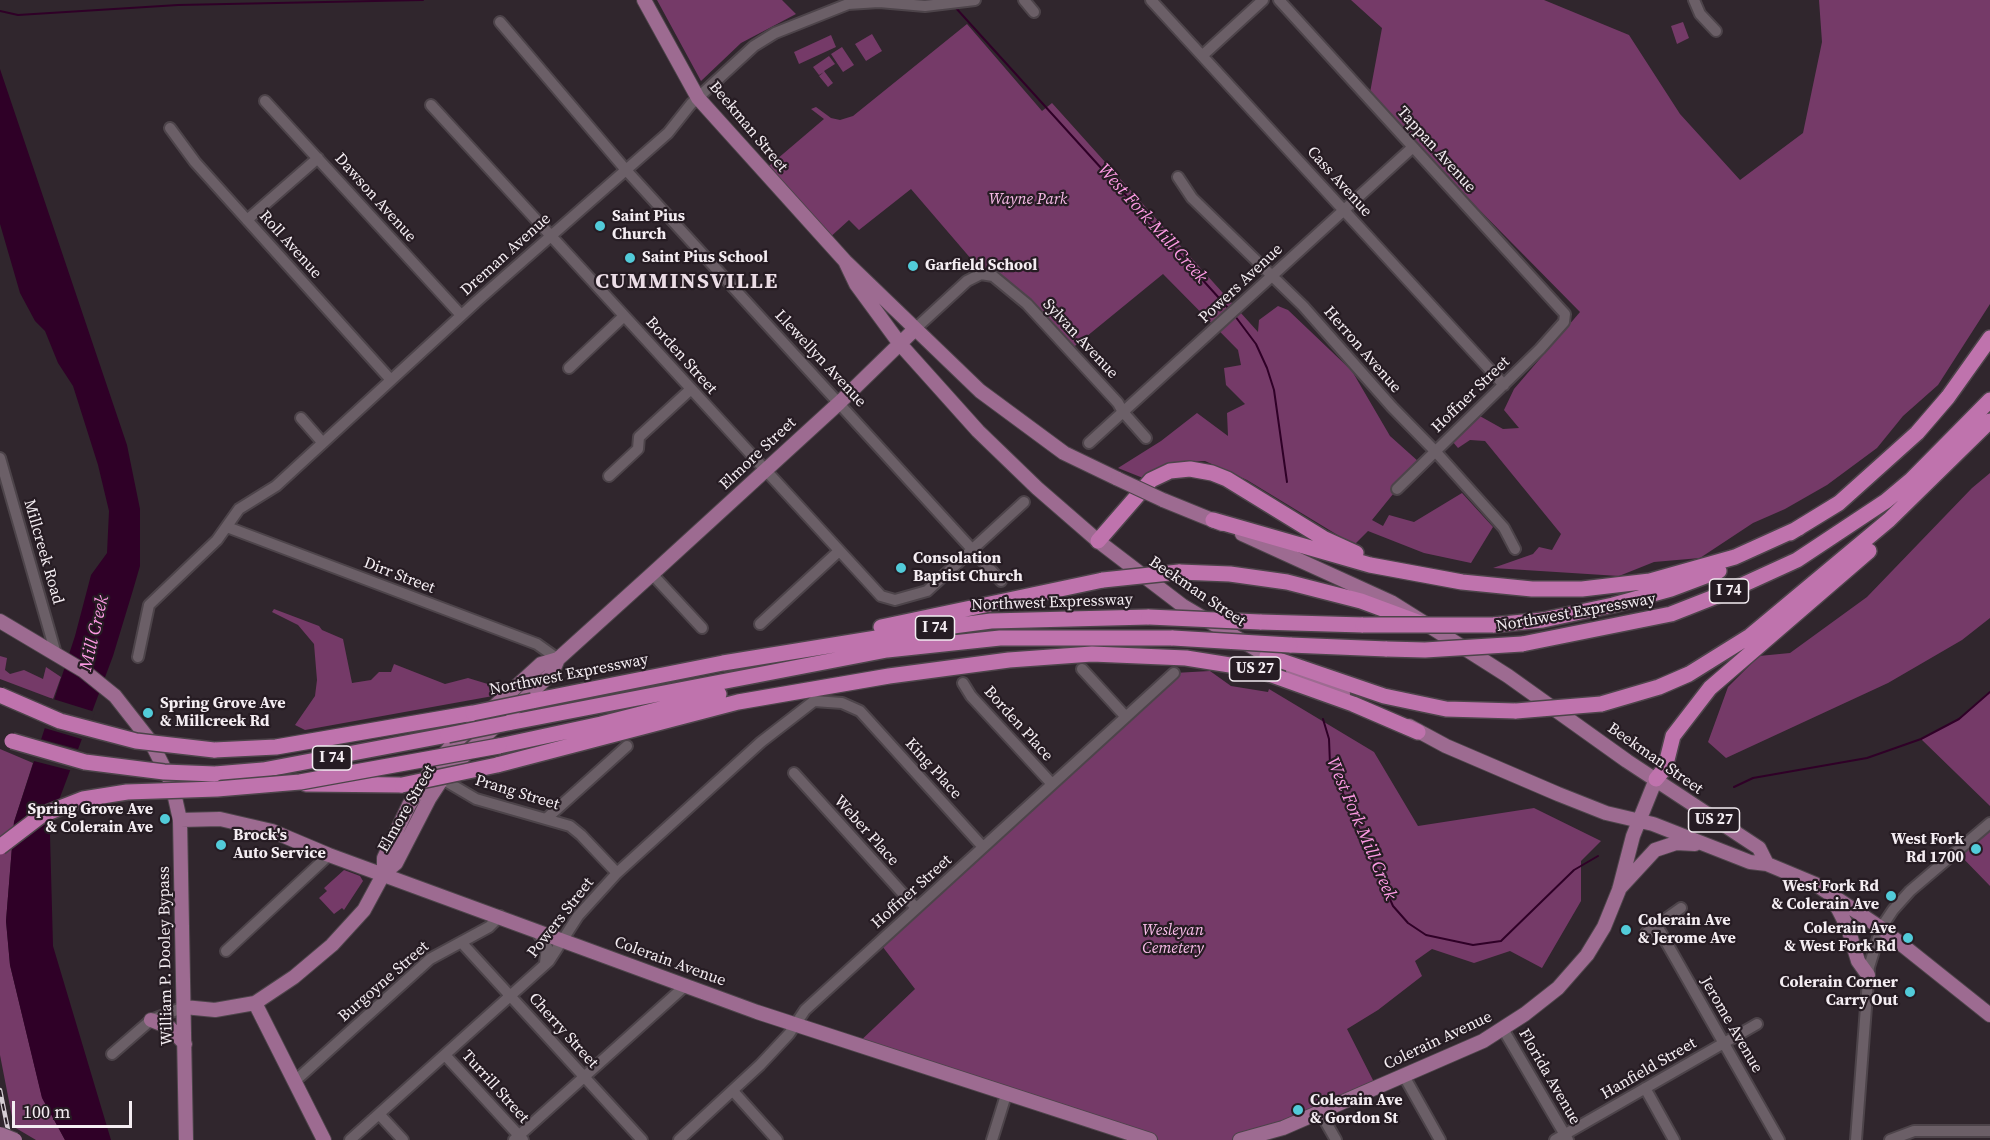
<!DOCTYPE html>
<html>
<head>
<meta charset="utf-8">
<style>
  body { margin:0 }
  #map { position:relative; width:1990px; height:1140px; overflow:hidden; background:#30262d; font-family:"Source Serif 4",serif }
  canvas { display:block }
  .scale { position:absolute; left:12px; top:1101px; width:120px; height:27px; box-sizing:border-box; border:3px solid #f4edf2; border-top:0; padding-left:8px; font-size:18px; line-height:21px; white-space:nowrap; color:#f4edf2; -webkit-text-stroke:4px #261c23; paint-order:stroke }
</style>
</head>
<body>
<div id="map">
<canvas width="1990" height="1140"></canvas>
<div class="scale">100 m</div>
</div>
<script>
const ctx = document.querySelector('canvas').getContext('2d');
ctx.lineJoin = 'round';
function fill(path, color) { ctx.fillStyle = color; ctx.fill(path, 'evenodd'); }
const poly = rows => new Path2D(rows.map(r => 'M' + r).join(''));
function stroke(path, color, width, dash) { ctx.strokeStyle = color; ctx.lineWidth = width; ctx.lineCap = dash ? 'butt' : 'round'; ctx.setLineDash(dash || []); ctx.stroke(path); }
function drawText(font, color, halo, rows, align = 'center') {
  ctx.font = font + ' "Source Serif 4",serif'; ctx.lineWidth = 4.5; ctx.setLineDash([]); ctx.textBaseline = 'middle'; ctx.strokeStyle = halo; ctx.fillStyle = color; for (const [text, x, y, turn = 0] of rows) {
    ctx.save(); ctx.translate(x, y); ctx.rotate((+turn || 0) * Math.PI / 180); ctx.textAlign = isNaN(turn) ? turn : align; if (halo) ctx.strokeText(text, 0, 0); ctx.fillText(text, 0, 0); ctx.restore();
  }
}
fill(poly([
  [657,0,782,0,796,14,741,43,701,81],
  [1351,0,1544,0,1629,35,1680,114,1740,180,1803,133,1822,42,1819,0,1990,0,1990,304,1938,385,1903,416,1877,448,1827,485,1785,509,1753,523,1700,558,1654,562,1619,576,1493,568,1533,554,1539,547,1552,550,1561,534,1485,441,1470,440,1458,448,1452,441,1478,415,1503,429,1519,428,1504,410,1514,389,1580,312,1369,98,1382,28],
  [1683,22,1689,38,1677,44,1671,26],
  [967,24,1042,111,1052,103,1258,332,1259,320,1278,306,1288,310,1352,371,1390,436,1419,462,1372,520,1383,526,1389,515,1414,522,1462,493,1493,527,1471,563,1424,553,1368,531,1354,545,1247,480,1205,461,1177,462,1143,478,1118,468,1161,441,1197,413,1228,436,1227,413,1245,404,1226,385,1224,368,1241,365,1238,350,1163,274,1070,350,1027,304,981,274,972,260,911,189,859,230,849,220,827,240,763,171,824,119,811,109,816,107,831,118,840,120,853,116],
  [872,34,882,51,866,61,855,44],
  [831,35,836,47,799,64,794,52],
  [842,47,854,65,843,72,831,54],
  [829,56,835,64,824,71,833,83,828,87,819,76,824,72,819,75,813,67],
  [1990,473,1990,618,1962,640,1888,683,1726,758,1708,742,1728,687,1759,656,1790,653,1867,597,1972,488],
  [274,609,319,626,322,630,343,639,352,683,371,680,379,672,391,672,394,664,445,684,468,678,491,685,493,696,305,730,295,725,315,696,317,680,314,644,298,625,272,612],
  [0,656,7,658,5,670,10,674,24,670,43,679,46,667,61,677,53,699,0,679],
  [1210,671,1231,686,1268,692,1269,689,1374,752,1418,826,1534,808,1601,841,1581,861,1581,901,1542,968,1510,951,1474,963,1432,949,1415,961,1422,976,1378,1010,1347,1029,1377,1088,1240,1140,1150,1140,855,1046,915,989,879,942,1174,673],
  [1990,692,1990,806,1921,739,1959,719],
  [0,749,33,763,14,822,6,921,10,965,42,1097,65,1140,36,1140,14,1127,0,1055],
  [1990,823,1990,886,1957,852],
  [344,870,360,876,363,881,344,910,342,908,334,914,319,898,327,891,324,888]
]), '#753a68');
fill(poly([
  [0,69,127,445,140,509,140,566,133,590,113,656,59,800,50,835,53,946,111,1140,65,1140,42,1098,10,965,6,921,14,822,75,636,91,575,107,553,109,511,98,465,73,386,58,363,45,331,35,321,20,293,0,224]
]), '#2f0027');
fill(poly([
  [50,698,95,712,85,740,41,727],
  [37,738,81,750,73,771,30,760]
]), '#30262d');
stroke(poly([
  [955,7,1229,309],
  [0,11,18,15,178,5,423,0],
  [1235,316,1256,344,1267,368,1274,390,1287,482],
  [1323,719,1329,739,1330,764,1393,906,1408,923,1426,935,1473,945,1501,941,1574,870,1598,856],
  [1734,787,1753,778,1867,758,1921,739,1959,719,1990,692]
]), '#2f0027', 2);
const minor = poly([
  [1024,0,1034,12],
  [1151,0,1504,385],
  [1279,0,1565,314,1564,322,1540,349,1397,489],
  [1694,0,1700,14,1716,31],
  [500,22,626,170,1001,581],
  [1203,55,1263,0],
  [265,101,461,315],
  [431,105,881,596,895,600,927,591,1024,502],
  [170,128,195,162,391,380],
  [1178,177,1192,198,1303,306,1392,407,1435,451,1504,528,1515,549],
  [247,220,318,158],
  [915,329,967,281,981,274,993,276,1027,304,1118,403,1123,412,1146,438],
  [569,368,624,316],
  [301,418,322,442],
  [1089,443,1413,147],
  [0,458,56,654],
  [609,476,638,449,639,437,691,389],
  [227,527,537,644,558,659],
  [652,574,702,628],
  [760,624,839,551],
  [138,657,149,605,217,540,239,509,276,486,477,301,668,133,691,104,754,46,775,33,848,4,879,2,925,6,975,0],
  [1082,669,1126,717],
  [963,683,971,696,1052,784],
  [794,773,916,908],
  [437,776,476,799,570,826,581,835,617,873],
  [547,818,627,746],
  [1657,926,1779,1140],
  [537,932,547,947,545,963],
  [1646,933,1681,908],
  [461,942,642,1140],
  [226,951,329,855],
  [1503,1029,1568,1140],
  [112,1054,151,1020,184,1007],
  [445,1055,523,1140],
  [1404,1076,1440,1140],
  [295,1081,430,959,489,927,500,916],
  [1645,1088,1674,1140],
  [733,1091,777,1140],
  [1320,1112,1336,1140],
  [379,1114,403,1140],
  [350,1140,549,961,578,916,617,873,761,742,814,701,842,703,860,711,983,847],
  [514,1140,685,986],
  [679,1140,760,1065,789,1034,805,1010,1174,673],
  [992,1140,1006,1095],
  [1555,1140,1757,1024],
  [1856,1140,1869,967,1881,928,1893,910,1910,891,1990,823],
  [1890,1140,1914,1131,1990,1131]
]);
const major = poly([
  [644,0,698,98,845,261,980,391,1064,453,1118,479],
  [845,261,856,284,900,344,978,431,1037,488,1098,541,1183,606,1276,661],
  [1163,500,1222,524],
  [1242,534,1391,602,1434,629,1508,676,1627,761,1759,848,1767,864],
  [0,621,84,671,115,696,151,742,172,784,180,820,186,1140],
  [1293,670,1343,694],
  [1409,726,1446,746,1558,794,1606,813,1653,824,1750,862,1767,864,1815,884,1881,928,1990,1015],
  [180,820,220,819,272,831,329,855,757,1012,1150,1140],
  [384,873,384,858,409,805,431,770,452,745,541,664,558,659,652,574,839,403,915,329],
  [1619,889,1655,850,1676,843,1695,844],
  [1831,895,1848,928,1858,961,1868,975],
  [255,1003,324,1140],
  [184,1007,215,1010,255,1003,294,977,332,945,364,910,384,873,396,863,429,799,446,773,552,673,558,659],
  [151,1020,169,1027,185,1044],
  [1240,1140,1283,1128,1483,1041,1525,1014,1558,988,1587,955,1604,927,1619,890,1633,836,1656,779]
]);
const highway = poly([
  [1213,520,1370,565,1462,582,1532,589,1582,589,1650,581,1735,557,1799,528],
  [1790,533,1839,503,1917,433,1948,397,1990,338],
  [1098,541,1151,480,1170,471,1190,469,1212,473,1227,479,1323,538,1356,553],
  [1179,572,1230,574,1287,582,1361,601,1423,624],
  [1260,622,1363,625],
  [1493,625,1543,620,1613,605,1671,589,1719,571],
  [881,627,1103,580],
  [1522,644,1671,614,1727,592,1797,560,1886,501,1911,480,1990,400],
  [1290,645,1387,649],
  [1267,656,1384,696,1446,709,1516,711],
  [532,701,723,663,938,628,991,621,1149,617],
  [1601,704,1659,687,1689,674,1750,636,1889,520,1990,421],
  [508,723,887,650,1000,638,1173,638],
  [499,746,601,724,719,694],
  [214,750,276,747,473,713],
  [497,765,738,702,889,676,1009,660,1092,654,1186,658,1255,669,1353,704,1418,732],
  [215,774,263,770,448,735],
  [1656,779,1665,768,1673,736,1710,688,1869,551],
  [306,784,402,785]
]);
stroke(minor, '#4d444a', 14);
stroke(major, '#4d444a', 16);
stroke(highway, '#4d444a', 18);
stroke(minor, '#6b5f67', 10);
stroke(major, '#9d6b91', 14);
stroke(highway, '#bf73ad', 15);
const rail = poly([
  [0,1090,10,1140]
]);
stroke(rail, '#d6ced4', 4.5);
stroke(rail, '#261c23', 2, [7]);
const majorBridge = poly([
  [1118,479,1163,500],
  [0,1134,15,1140]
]);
const highwayBridge = poly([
  [1103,580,1179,572],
  [1149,617,1260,622],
  [1363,625,1493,625],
  [1173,638,1290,645],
  [1387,649,1425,650,1522,644],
  [0,695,60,721,136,741,214,750],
  [1516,711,1601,704],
  [473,713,532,701],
  [448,735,508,723],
  [12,741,85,762,164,772,215,774],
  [402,785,497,765],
  [0,847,42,815,83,799,127,792,217,789,300,782,499,746]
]);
stroke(majorBridge, '#4d444a', 16, []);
stroke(highwayBridge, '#4d444a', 18, []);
stroke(majorBridge, '#9d6b91', 14);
stroke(highwayBridge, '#bf73ad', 15);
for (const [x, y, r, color] of [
  [600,226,6,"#52cbd9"],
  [630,258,6,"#52cbd9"],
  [913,266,6,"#52cbd9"],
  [901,568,6,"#52cbd9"],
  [148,713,6,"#52cbd9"],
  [165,819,6,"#52cbd9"],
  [221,845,6,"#52cbd9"],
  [1976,849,6,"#52cbd9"],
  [1891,896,6,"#52cbd9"],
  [1626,930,6,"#52cbd9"],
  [1908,938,6,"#52cbd9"],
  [1910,992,6,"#52cbd9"],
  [1298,1110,6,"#52cbd9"]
]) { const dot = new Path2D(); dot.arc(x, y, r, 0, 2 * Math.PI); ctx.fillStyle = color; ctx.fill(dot); stroke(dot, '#261c23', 2); }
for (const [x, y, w] of [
  [1729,591,39],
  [935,628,39],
  [1255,669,51],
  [332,758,39],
  [1714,820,51]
]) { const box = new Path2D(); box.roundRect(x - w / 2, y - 12, w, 24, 4.5); ctx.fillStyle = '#261c23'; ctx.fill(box); stroke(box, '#f4edf2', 1.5); }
drawText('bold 15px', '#f4edf2', null, [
  ["I 74",1729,591],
  ["I 74",935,628],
  ["US 27",1255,669],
  ["I 74",332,758],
  ["US 27",1714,820]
]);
drawText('16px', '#f4edf2', '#261c23', [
  ["Beekman Street",748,127,50],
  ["Tappan Avenue",1436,150,48],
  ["Cass Avenue",1339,182,48],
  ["Dawson Avenue",375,198,48],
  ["Roll Avenue",290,245,48],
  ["Dreman Avenue",506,255,-42],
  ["Powers Avenue",1241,284,-43],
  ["Sylvan Avenue",1080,339,47],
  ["Herron Avenue",1362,350,49],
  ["Borden Street",681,356,48],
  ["Llewellyn Avenue",820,359,47],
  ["Hoffner Street",1471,395,-44],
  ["Elmore Street",758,454,-43],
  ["Millcreek Road",43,552,74],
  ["Dirr Street",399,576,21],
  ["Beekman Street",1197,592,34],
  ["Northwest Expressway",1052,603,-2],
  ["Northwest Expressway",1576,613,-10],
  ["Northwest Expressway",569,675,-11],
  ["Borden Place",1018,724,48],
  ["Beekman Street",1655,759,35],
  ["King Place",933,769,48],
  ["Prang Street",517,793,17],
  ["Elmore Street",407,809,-60],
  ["Weber Place",866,831,48],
  ["Hoffner Street",912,892,-42],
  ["Powers Street",561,918,-52],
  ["William P. Dooley Bypass",166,956,-91],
  ["Colerain Avenue",670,962,20],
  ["Burgoyne Street",384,982,-41],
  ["Jerome Avenue",1731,1025,60],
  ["Cherry Street",563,1031,48],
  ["Colerain Avenue",1438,1041,-25],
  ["Hanfield Street",1649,1069,-30],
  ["Florida Avenue",1549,1077,60],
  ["Turrill Street",495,1087,48]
]);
drawText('italic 16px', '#f8bce8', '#261c23', [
  ["Wayne Park",1028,200],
  ["Wesleyan",1173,931],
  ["Cemetery",1173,949]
]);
drawText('bold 16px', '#f4edf2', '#261c23', [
  ["Saint Pius",612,217],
  ["Church",612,235],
  ["Saint Pius School",642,258],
  ["Garfield School",925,266],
  ["Consolation",913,559],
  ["Baptist Church",913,577],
  ["Spring Grove Ave",160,704],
  ["& Millcreek Rd",160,722],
  ["Spring Grove Ave",153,810,"right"],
  ["& Colerain Ave",153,828,"right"],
  ["Brock's",233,836],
  ["Auto Service",233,854],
  ["West Fork",1964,840,"right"],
  ["Rd 1700",1964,858,"right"],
  ["West Fork Rd",1879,887,"right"],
  ["& Colerain Ave",1879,905,"right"],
  ["Colerain Ave",1638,921],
  ["& Jerome Ave",1638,939],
  ["Colerain Ave",1896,929,"right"],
  ["& West Fork Rd",1896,947,"right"],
  ["Colerain Corner",1898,983,"right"],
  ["Carry Out",1898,1001,"right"],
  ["Colerain Ave",1310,1101],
  ["& Gordon St",1310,1119]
], 'left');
drawText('italic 18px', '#fe9be5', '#261c23', [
  ["West Fork Mill Creek",1152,224,48],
  ["Mill Creek",95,633,-77],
  ["West Fork Mill Creek",1361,829,67]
]);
ctx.letterSpacing = '1.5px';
drawText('bold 22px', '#ebdde6', '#261c23', [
  ["CUMMINSVILLE",687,282]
]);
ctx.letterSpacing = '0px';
</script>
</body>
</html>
